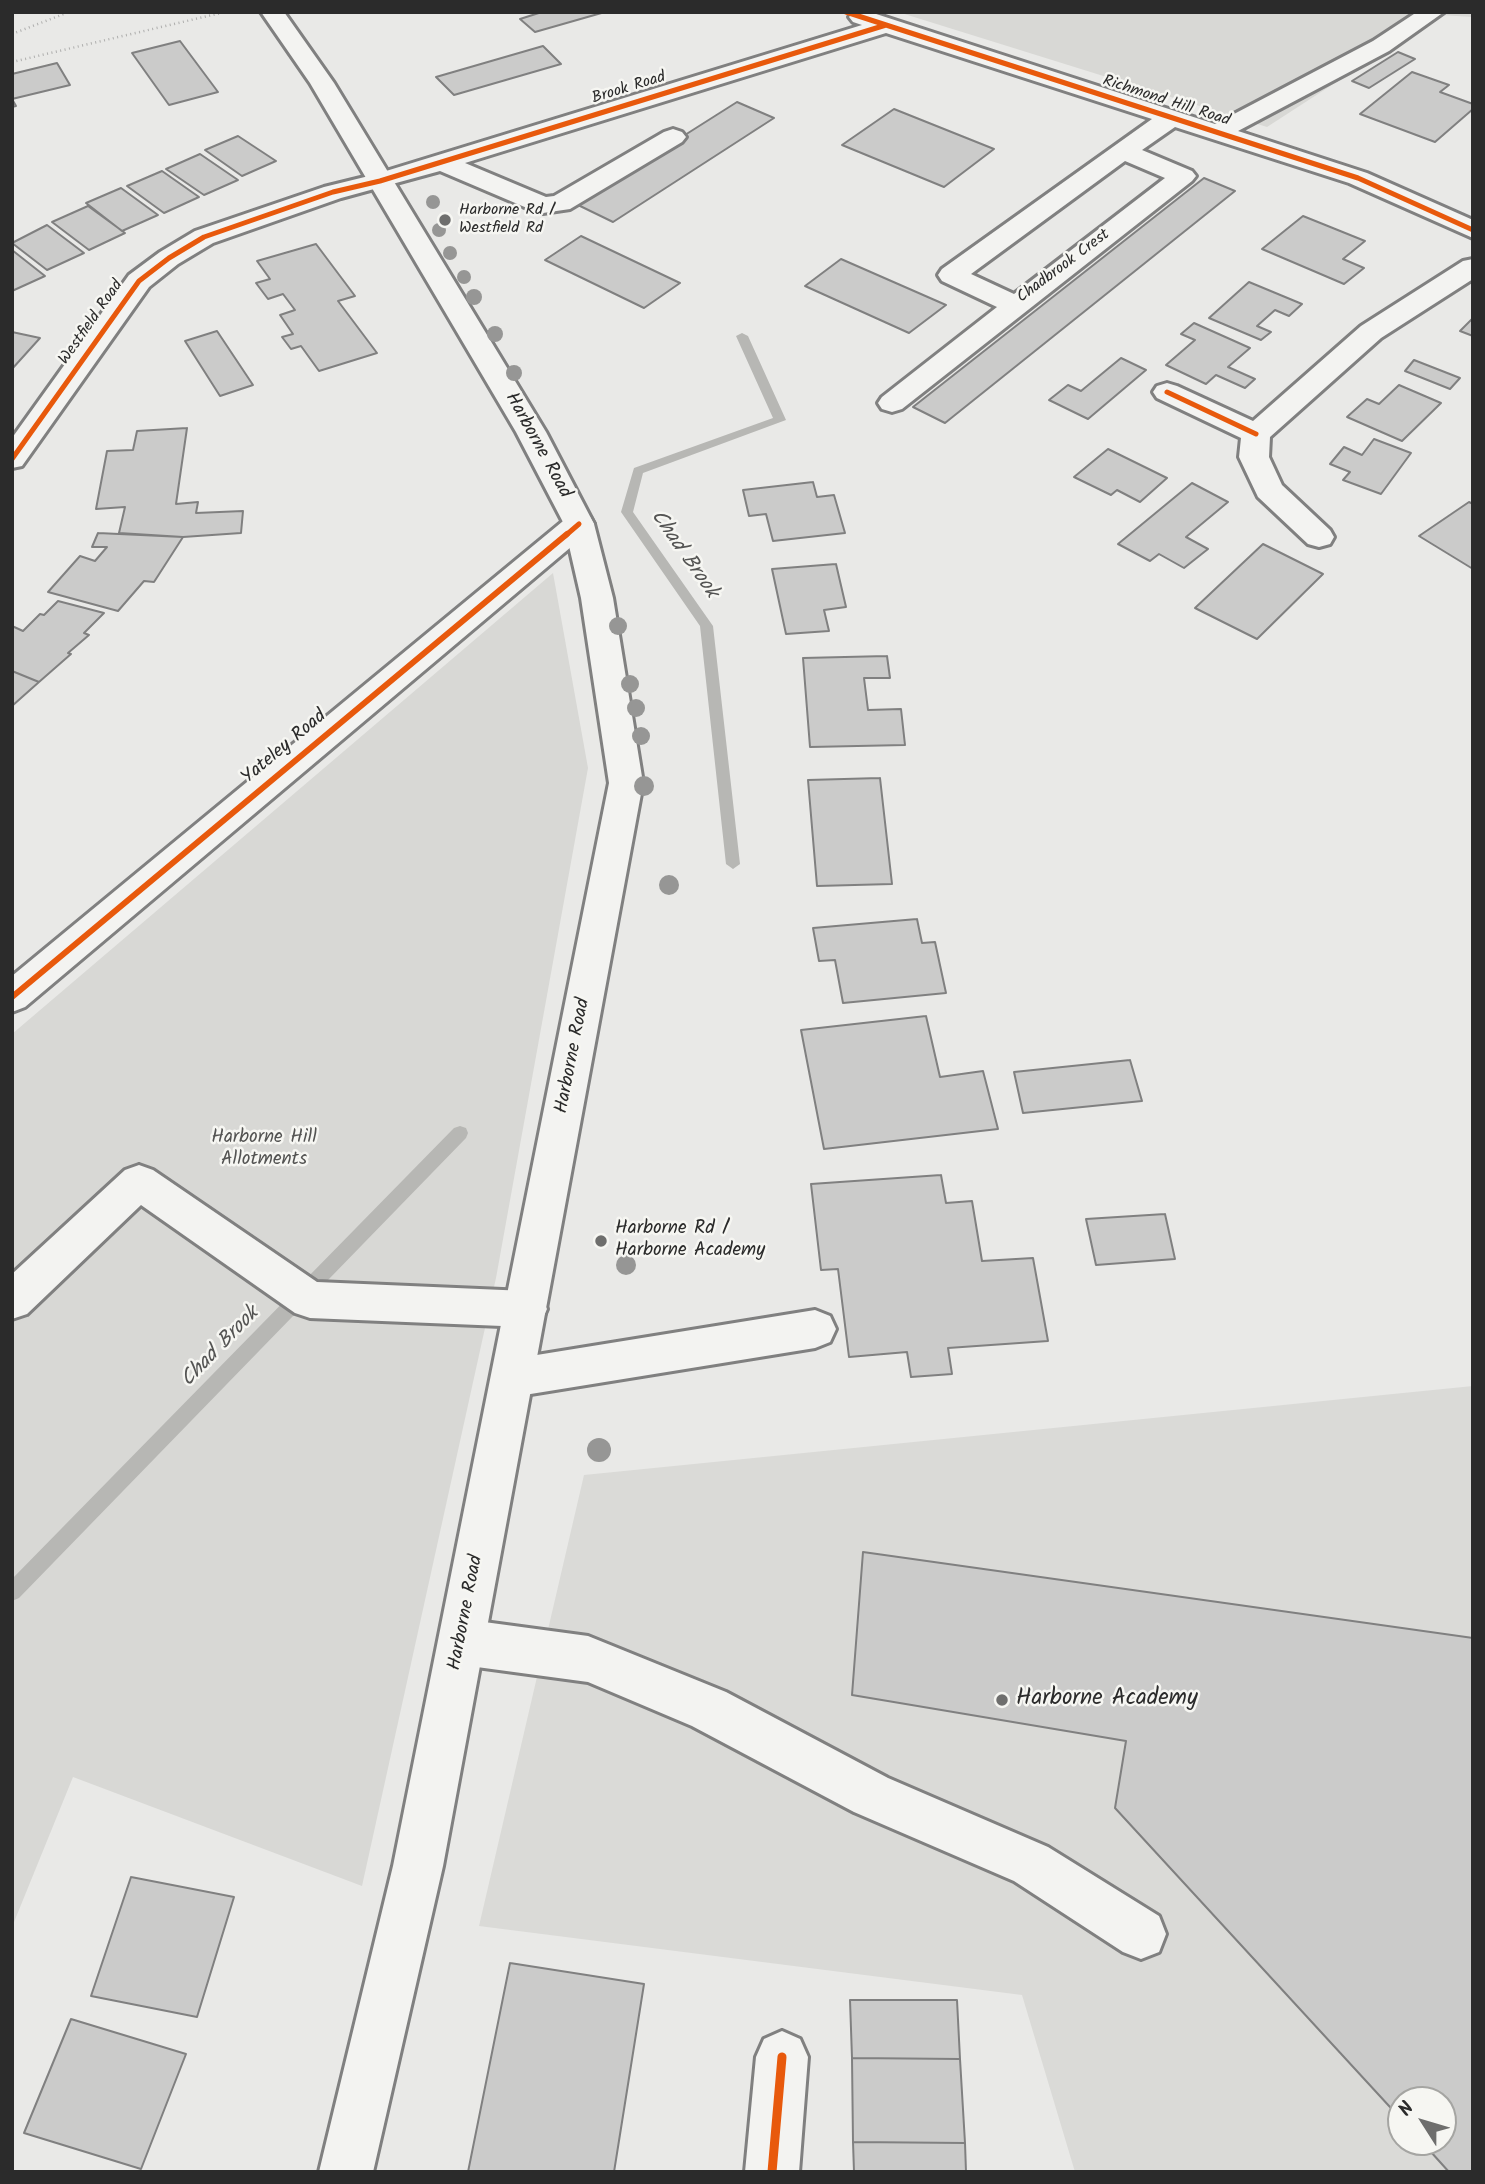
<!DOCTYPE html>
<html>
<head>
<meta charset="utf-8">
<style>
  body { margin:0 }
  #map { position:relative; width:1485px; height:2184px; overflow:hidden; background:#e9e9e7; font-family:Kalam,sans-serif }
  canvas { display:block }
  .frame { position:absolute; inset:0; border:14px solid #2b2b2b; pointer-events:none }
  .north { position:absolute; left:1387px; top:2086px; width:70px; height:70px; box-sizing:border-box; background:#f6f6f2; border:2px solid #a5a5a2; border-radius:50%; rotate:307deg; font-size:19px; font-weight:700; line-height:28px; text-align:center; color:#2b2b2b }
  .north::after { content:''; display:block; margin:auto; width:24px; height:32px; background:#6e6e6d; clip-path:polygon(50% 0,100% 100%,50% 72%,0 100%) }
</style>
</head>
<body>
<div id="map">
<canvas width="1485" height="2184"></canvas>
<div class="frame"></div>
<div class="north">N</div>
</div>
<script>
const ctx = document.querySelector('canvas').getContext('2d');
ctx.lineJoin = 'round';
function fill(path, color) { ctx.fillStyle = color; ctx.fill(path, 'evenodd'); }
const poly = rows => new Path2D(rows.map(r => 'M' + r).join(''));
function stroke(path, color, width, dash) { ctx.strokeStyle = color; ctx.lineWidth = width; ctx.lineCap = dash ? 'butt' : 'round'; ctx.setLineDash(dash || []); ctx.stroke(path); }
function drawText(font, color, halo, rows, align = 'center') {
  ctx.font = font + ' Kalam,sans-serif'; ctx.lineWidth = 5; ctx.setLineDash([]); ctx.textBaseline = 'middle'; ctx.strokeStyle = halo; ctx.fillStyle = color; for (const [text, x, y, turn = 0] of rows) {
    ctx.save(); ctx.translate(x, y); ctx.rotate((+turn || 0) * Math.PI / 180); ctx.textAlign = isNaN(turn) ? turn : align; if (halo) ctx.strokeText(text, 0, 0); ctx.fillText(text, 0, 0); ctx.restore();
  }
}
fill(poly([
  [1473,1386,1473,2172,1075,2172,1022,1995,479,1926,584,1475],
  [1401,2100,1443,2100,1443,2142,1401,2142]
]), '#dadad7');
fill(poly([
  [898,12,1473,12,1473,17,1440,15,1267,127],
  [553,573,588,768,496,1278,362,1886,73,1777,12,1927,12,1034]
]), '#d8d8d5');
fill(poly([
  [742,333,748,336,786,420,643,473,633,512,713,626,740,864,733,869,726,864,700,626,621,512,634,468,773,418,736,336,742,333],
  [460,1126,466,1128,468,1133,466,1138,19,1598,12,1601,12,1579,454,1128,460,1126]
]), '#b7b7b4');
const building = poly([
  [542,12,605,12,535,32,520,19,542,12],
  [180,41,218,92,169,105,132,53,180,41],
  [543,46,561,64,454,95,436,77,543,46],
  [1398,52,1415,59,1369,88,1352,81,1398,52],
  [57,63,70,85,12,99,16,106,12,107,12,74,57,63],
  [1412,72,1449,85,1440,92,1473,104,1473,109,1435,142,1360,114,1412,72],
  [737,102,774,118,613,222,576,204,737,102],
  [894,109,994,149,944,187,842,145,894,109],
  [238,136,276,161,242,176,205,150,238,136],
  [200,154,238,180,204,195,166,169,200,154],
  [162,171,199,197,164,213,127,186,162,171],
  [1204,178,1235,191,945,423,913,407,1204,178],
  [121,188,158,215,122,231,86,203,121,188],
  [88,206,125,233,89,250,52,222,88,206],
  [1303,216,1365,241,1343,259,1364,268,1344,284,1262,249,1303,216],
  [47,225,84,253,47,270,12,243,47,225],
  [581,236,680,283,644,308,545,260,581,236],
  [316,244,355,296,338,301,377,353,319,371,301,346,291,349,282,337,293,334,280,315,295,310,283,294,268,299,256,283,270,279,257,261,316,244],
  [12,250,45,276,12,291,12,250],
  [841,259,946,305,909,333,805,286,841,259],
  [1249,282,1302,304,1289,316,1275,310,1257,326,1271,332,1261,340,1209,318,1249,282],
  [1473,318,1473,336,1460,331,1473,318],
  [1194,323,1250,348,1228,367,1255,379,1245,388,1216,375,1206,384,1166,365,1195,340,1181,334,1194,323],
  [217,331,253,385,220,396,185,341,217,331],
  [12,332,40,338,12,369,12,332],
  [1121,358,1146,370,1088,419,1049,400,1068,385,1081,391,1121,358],
  [1414,360,1460,378,1450,389,1405,371,1414,360],
  [1399,385,1441,403,1402,441,1347,417,1367,399,1379,404,1399,385],
  [187,428,176,504,198,502,196,513,243,511,241,533,183,537,119,533,125,507,96,509,107,451,133,450,137,431,187,428],
  [1374,439,1411,453,1381,494,1343,480,1350,472,1330,464,1344,447,1362,455,1374,439],
  [1108,449,1167,478,1140,502,1117,490,1111,495,1074,477,1108,449],
  [813,482,817,497,834,495,845,533,773,541,766,514,749,516,743,490,813,482],
  [1192,483,1228,502,1186,537,1208,549,1184,568,1159,554,1150,561,1118,544,1192,483],
  [1469,502,1473,504,1473,569,1419,536,1469,502],
  [98,533,183,537,154,582,144,581,118,611,48,592,80,556,95,561,107,547,92,547,98,533],
  [1263,544,1323,574,1257,639,1195,608,1263,544],
  [836,564,846,607,824,610,829,631,786,634,772,569,836,564],
  [58,601,104,613,84,633,89,635,68,653,71,654,39,682,12,671,12,626,23,631,40,614,44,615,58,601],
  [887,656,890,678,864,678,868,710,901,709,905,745,810,747,803,658,887,656],
  [12,671,39,682,12,706,12,671],
  [880,778,892,884,817,886,808,780,880,778],
  [917,919,922,943,935,942,946,993,843,1003,835,960,819,961,813,928,917,919],
  [926,1016,940,1077,983,1071,998,1129,824,1149,801,1030,926,1016],
  [1130,1060,1142,1101,1023,1113,1014,1072,1130,1060],
  [941,1175,946,1203,972,1201,982,1261,1033,1258,1048,1341,948,1348,952,1374,911,1377,907,1352,849,1357,838,1269,821,1270,811,1184,941,1175],
  [1165,1214,1175,1259,1096,1265,1086,1219,1165,1214],
  [863,1552,1473,1638,1473,2172,1449,2172,1422,2142,1443,2142,1443,2100,1401,2100,1401,2119,1115,1808,1126,1741,852,1695,863,1552],
  [131,1877,234,1897,197,2017,91,1996,131,1877],
  [510,1963,644,1984,614,2172,468,2172,510,1963],
  [850,2000,957,2000,960,2059,852,2058,850,2000],
  [71,2019,186,2054,141,2169,24,2133,71,2019],
  [852,2058,960,2059,965,2143,853,2142,852,2058],
  [853,2142,965,2143,966,2172,854,2172,853,2142]
]);
fill(building, '#cbcbca');
stroke(building, '#808080', 2);
const minor = poly([
  [853,12,870,12,1215,124,1373,41,1417,12,1444,12,1389,51,1238,131,1367,173,1473,220,1473,238,1349,183,1175,127,1142,150,1192,171,1196,176,1192,181,902,409,892,412,882,409,878,403,882,397,997,307,942,281,938,275,942,269,1152,119,886,33,465,163,546,197,554,196,664,132,673,129,682,132,686,137,682,142,570,209,543,213,534,211,440,171,341,198,213,243,178,264,149,287,22,466,12,468,12,438,129,275,160,252,195,231,324,187,373,175,862,25,853,22,849,17,853,12],
  [1125,161,1165,178,1014,294,971,274,1125,161],
  [1473,259,1473,279,1381,338,1270,437,1269,457,1282,485,1330,530,1334,537,1330,544,1319,547,1308,544,1258,497,1239,457,1241,438,1157,398,1153,392,1157,386,1167,383,1177,386,1253,421,1361,326,1463,261,1473,259],
  [579,514,590,517,594,524,590,531,25,1007,12,1012,12,976,568,517,579,514],
  [139,1165,153,1170,317,1282,526,1291,541,1296,547,1309,541,1322,526,1327,310,1318,295,1313,141,1205,27,1314,12,1319,12,1274,125,1170,139,1165],
  [815,1310,830,1316,836,1329,830,1342,815,1348,512,1397,497,1392,491,1378,497,1364,512,1359,815,1310],
  [462,1619,588,1636,726,1692,888,1778,1048,1847,1159,1916,1166,1934,1159,1952,1141,1959,1123,1952,1014,1881,854,1812,692,1726,588,1682,462,1665,446,1658,439,1642,446,1626,462,1619],
  [782,2031,800,2039,808,2057,799,2172,745,2172,756,2057,764,2039,782,2031]
]);
const major = poly([
  [261,12,284,12,334,83,546,432,594,524,613,598,643,783,443,1866,373,2172,319,2172,393,1866,609,783,581,598,564,524,516,432,310,83,261,12]
]);
stroke(minor, '#808080', 6);
stroke(major, '#808080', 6);
stroke(poly([
  [12,34,69,12],
  [12,62,225,12]
]), '#aeaead', 2.5, [1, 3.5]);
fill(minor, '#f3f3f1');
fill(major, '#f3f3f1');
stroke(poly([
  [846,12,1358,178,1473,230],
  [1167,392,1256,434],
  [12,459,139,281,169,258,204,237,333,192,380,181,886,25],
  [565,536,579,524]
]), '#e8590c', 5);
stroke(poly([
  [12,997,567,534]
]), '#e8590c', 6);
stroke(poly([
  [772,2172,782,2057]
]), '#e8590c', 9);
ctx.fillStyle = '#969695';
for (const [x, y, r] of [
  [433,202,7],
  [439,230,7],
  [450,253,7],
  [464,277,7],
  [474,297,8],
  [495,334,8],
  [514,373,8],
  [618,626,9],
  [630,684,9],
  [636,708,9],
  [641,736,9],
  [644,786,10],
  [669,885,10],
  [626,1265,10],
  [599,1450,12]
]) { ctx.beginPath(); ctx.arc(x, y, r, 0, 2 * Math.PI); ctx.fill(); }
for (const [x, y, r, color] of [
  [445,220,7,"#6e6e6d"],
  [601,1241,7,"#6e6e6d"],
  [1002,1700,7,"#6e6e6d"]
]) { const dot = new Path2D(); dot.arc(x, y, r, 0, 2 * Math.PI); ctx.fillStyle = color; ctx.fill(dot); stroke(dot, '#f6f6f2', 2.5); }
drawText('16px', '#2b2b2b', '#f6f6f2', [
  ["Brook Road",629,89,-17],
  ["Richmond Hill Road",1166,102,18],
  ["Chadbrook Crest",1064,267,-37],
  ["Westfield Road",92,323,-55]
]);
drawText('16px', '#2b2b2b', '#f6f6f2', [
  ["Harborne Rd /",459,211],
  ["Westfield Rd",459,229]
], 'left');
drawText('19px', '#2b2b2b', '#f6f6f2', [
  ["Harborne Road",537,446,61],
  ["Yateley Road",285,748,-40],
  ["Harborne Road",574,1056,-79],
  ["Harborne Road",467,1613,-79]
]);
drawText('19px', '#535352', '#f6f6f2', [
  ["Harborne Hill",264,1139],
  ["Allotments",264,1161]
]);
drawText('19px', '#2b2b2b', '#f6f6f2', [
  ["Harborne Rd /",615,1230],
  ["Harborne Academy",615,1252]
], 'left');
drawText('italic 21px', '#545453', '#f6f6f2', [
  ["Chad Brook",683,555,55],
  ["Chad Brook",221,1348,-46]
]);
drawText('23px', '#2b2b2b', '#f6f6f2', [
  ["Harborne Academy",1016,1700]
], 'left');
</script>
</body>
</html>
